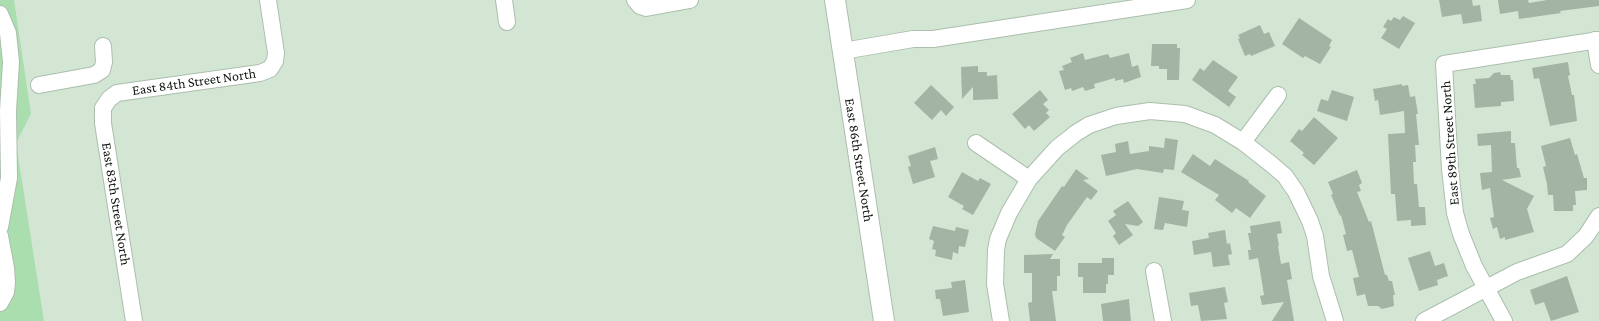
<!DOCTYPE html>
<html>
<head>
<meta charset="utf-8">
<style>
  body { margin:0 }
  canvas { display:block; background:#d3e6d4 }
</style>
</head>
<body>
<canvas width="1599" height="321"></canvas>
<script>
const ctx = document.querySelector('canvas').getContext('2d');
ctx.lineJoin = 'round';
function fill(path, color) { ctx.fillStyle = color; ctx.fill(path, 'evenodd'); }
const poly = rows => new Path2D(rows.map(r => 'M' + r).join(''));
function stroke(path, color, width, dash) { ctx.strokeStyle = color; ctx.lineWidth = width; ctx.lineCap = dash ? 'butt' : 'round'; ctx.setLineDash(dash || []); ctx.stroke(path); }
function drawText(font, color, halo, rows, align = 'center') {
  ctx.font = font + ' "Crimson Pro",serif'; ctx.lineWidth = 4; ctx.setLineDash([]); ctx.textBaseline = 'middle'; ctx.strokeStyle = halo; ctx.fillStyle = color; for (const [text, x, y, turn = 0] of rows) {
    ctx.save(); ctx.translate(x, y); ctx.rotate((+turn || 0) * Math.PI / 180); ctx.textAlign = isNaN(turn) ? turn : align; if (halo) ctx.strokeText(text, 0, 0); ctx.fillText(text, 0, 0); ctx.restore();
  }
}
fill(poly([
  [0,0,14,0,31,114,16,143,44,321,0,321]
]), '#abdeaf');
fill(poly([
  [1439,0,1472,0,1473,6,1480,5,1482,21,1463,24,1461,14,1442,17],
  [1498,0,1528,0,1529,3,1547,0,1599,0,1599,6,1560,11,1561,13,1519,19,1518,11,1500,14],
  [1403,16,1415,23,1399,49,1381,38,1387,29,1383,27,1388,19,1391,21,1394,17,1400,20],
  [1299,18,1332,40,1329,46,1331,47,1320,64,1305,56,1303,58,1282,44],
  [1260,25,1264,34,1269,32,1275,46,1251,56,1250,54,1245,56,1238,39,1240,38,1238,35],
  [1152,44,1177,44,1177,48,1180,48,1179,80,1167,80,1167,69,1159,69,1159,66,1151,66],
  [1083,53,1085,60,1108,54,1110,58,1129,53,1132,67,1138,65,1141,77,1124,83,1123,79,1115,81,1115,78,1094,84,1095,88,1085,91,1083,87,1072,91,1071,88,1065,90,1059,71,1064,70,1062,66,1072,62,1070,58],
  [1213,60,1238,77,1228,91,1236,97,1229,107,1192,80,1200,68,1204,71],
  [1568,62,1570,75,1568,76,1572,95,1574,95,1577,121,1550,126,1539,78,1534,79,1532,68],
  [978,66,978,72,987,72,987,76,997,75,998,99,973,100,973,87,962,99,961,67],
  [1500,72,1501,75,1510,75,1511,80,1513,80,1514,101,1501,102,1501,106,1475,108,1473,84,1476,84,1475,79,1489,78,1494,73],
  [1402,84,1402,86,1408,85,1410,97,1415,96,1418,114,1416,114,1419,145,1415,145,1416,162,1413,162,1414,184,1417,184,1419,207,1425,207,1426,225,1411,226,1411,220,1397,221,1395,194,1391,194,1388,134,1405,133,1404,111,1380,115,1378,100,1375,101,1373,89],
  [931,85,954,107,946,116,941,110,932,120,914,103],
  [1040,90,1048,100,1043,104,1049,110,1046,113,1050,117,1034,131,1029,125,1025,129,1012,114],
  [1332,90,1354,97,1347,121,1317,111,1321,99,1328,101],
  [1314,117,1338,138,1314,165,1302,155,1304,153,1290,141,1299,129,1302,131],
  [1511,131,1511,143,1515,143,1517,168,1519,168,1521,177,1502,180,1534,196,1527,209,1534,232,1505,240,1505,237,1500,239,1497,227,1493,229,1490,218,1494,217,1490,188,1482,190,1480,173,1492,172,1491,145,1478,146,1477,134],
  [1165,138,1178,140,1174,170,1164,169,1163,173,1137,169,1106,176,1101,155,1116,152,1115,144,1128,141,1130,154,1149,151,1149,146,1164,148],
  [1570,138,1575,155,1577,154,1584,178,1587,178,1587,190,1575,191,1576,205,1573,205,1573,211,1554,211,1553,195,1548,195,1547,184,1543,167,1546,166,1541,146],
  [935,147,938,159,930,161,935,177,913,184,908,167,911,166,908,156],
  [1193,154,1210,166,1215,159,1249,181,1248,182,1266,196,1250,218,1236,208,1232,213,1215,200,1219,195,1181,172],
  [1076,169,1089,179,1083,180,1098,191,1091,200,1087,197,1067,225,1062,235,1065,237,1055,251,1036,238,1035,234,1038,221,1062,186,1064,187],
  [1357,170,1362,183,1359,185,1361,191,1357,192,1369,222,1371,221,1385,275,1387,275,1389,281,1392,281,1395,295,1393,295,1394,306,1382,309,1378,306,1368,306,1365,294,1357,296,1353,278,1359,277,1352,250,1347,251,1343,235,1346,234,1341,215,1340,216,1331,195,1333,194,1328,182],
  [962,172,978,181,980,178,991,184,973,215,962,209,964,206,948,197],
  [1159,197,1184,201,1182,210,1189,211,1187,227,1165,223,1163,230,1154,229],
  [1128,201,1143,222,1138,226,1125,224,1133,235,1119,245,1113,236,1116,233,1108,221,1116,215,1113,211],
  [1280,221,1282,233,1277,234,1279,246,1278,246,1281,264,1289,262,1292,279,1287,280,1294,321,1272,321,1284,302,1262,305,1260,296,1264,295,1258,258,1249,260,1248,250,1251,250,1248,233,1251,233,1250,226],
  [933,226,955,231,956,227,969,230,965,247,959,246,958,254,953,252,952,260,935,256,936,250,932,249,934,241,929,239],
  [1225,230,1227,244,1230,243,1232,254,1228,255,1230,265,1213,267,1211,252,1194,255,1192,241,1209,238,1208,233],
  [1430,251,1435,266,1444,263,1448,276,1437,280,1438,285,1419,291,1408,258],
  [1053,254,1050,259,1060,259,1060,276,1057,276,1057,291,1052,291,1056,321,1030,321,1028,303,1032,302,1032,273,1024,273,1024,255],
  [1102,258,1114,258,1114,275,1108,275,1108,284,1106,284,1106,293,1083,293,1083,277,1078,277,1078,263,1102,263],
  [1567,276,1579,312,1551,321,1544,302,1535,305,1530,290],
  [965,280,969,312,943,316,940,299,936,299,935,290,952,288,951,282],
  [1225,287,1228,302,1224,303,1227,319,1201,321,1198,305,1191,306,1189,293],
  [1129,299,1131,321,1103,321,1101,304]
]), '#a2b4a3');
const minor = poly([
  [504,0,507,22],
  [635,0,640,6,646,8,690,0],
  [0,14,8,33,11,62,8,111,9,178,0,227],
  [1595,40,1599,65],
  [843,51,913,39,933,39,1187,0],
  [39,85,94,75,102,70,104,62,103,46],
  [1243,142,1278,95],
  [976,143,1029,179],
  [0,236,6,268,7,282,6,292,0,303],
  [1154,271,1163,321],
  [134,321,103,123,103,108,109,99,117,93,260,73,270,69,275,61,276,53,268,0],
  [1001,321,995,284,996,250,998,239,1009,213,1029,179,1057,148,1076,133,1089,125,1116,116,1150,111,1185,114,1215,125,1243,142,1271,164,1285,176,1296,192,1310,221,1315,236,1321,276,1335,321],
  [1424,321,1517,272,1567,254,1586,236,1599,216],
  [1504,321,1474,266,1461,234,1455,213,1450,169,1444,64,1599,40]
]);
const major = poly([
  [835,0,884,321]
]);
stroke(minor, '#acbead', 18);
stroke(major, '#acbead', 22);
stroke(minor, '#fff', 16);
stroke(major, '#fff', 20);
drawText('14px', '#101610', '#fff', [
  ["East 84th Street North",194,82,-8],
  ["East 89th Street North",1450,143,-94],
  ["East 86th Street North",859,160,81],
  ["East 83th Street North",116,204,81]
]);
</script>
</body>
</html>
